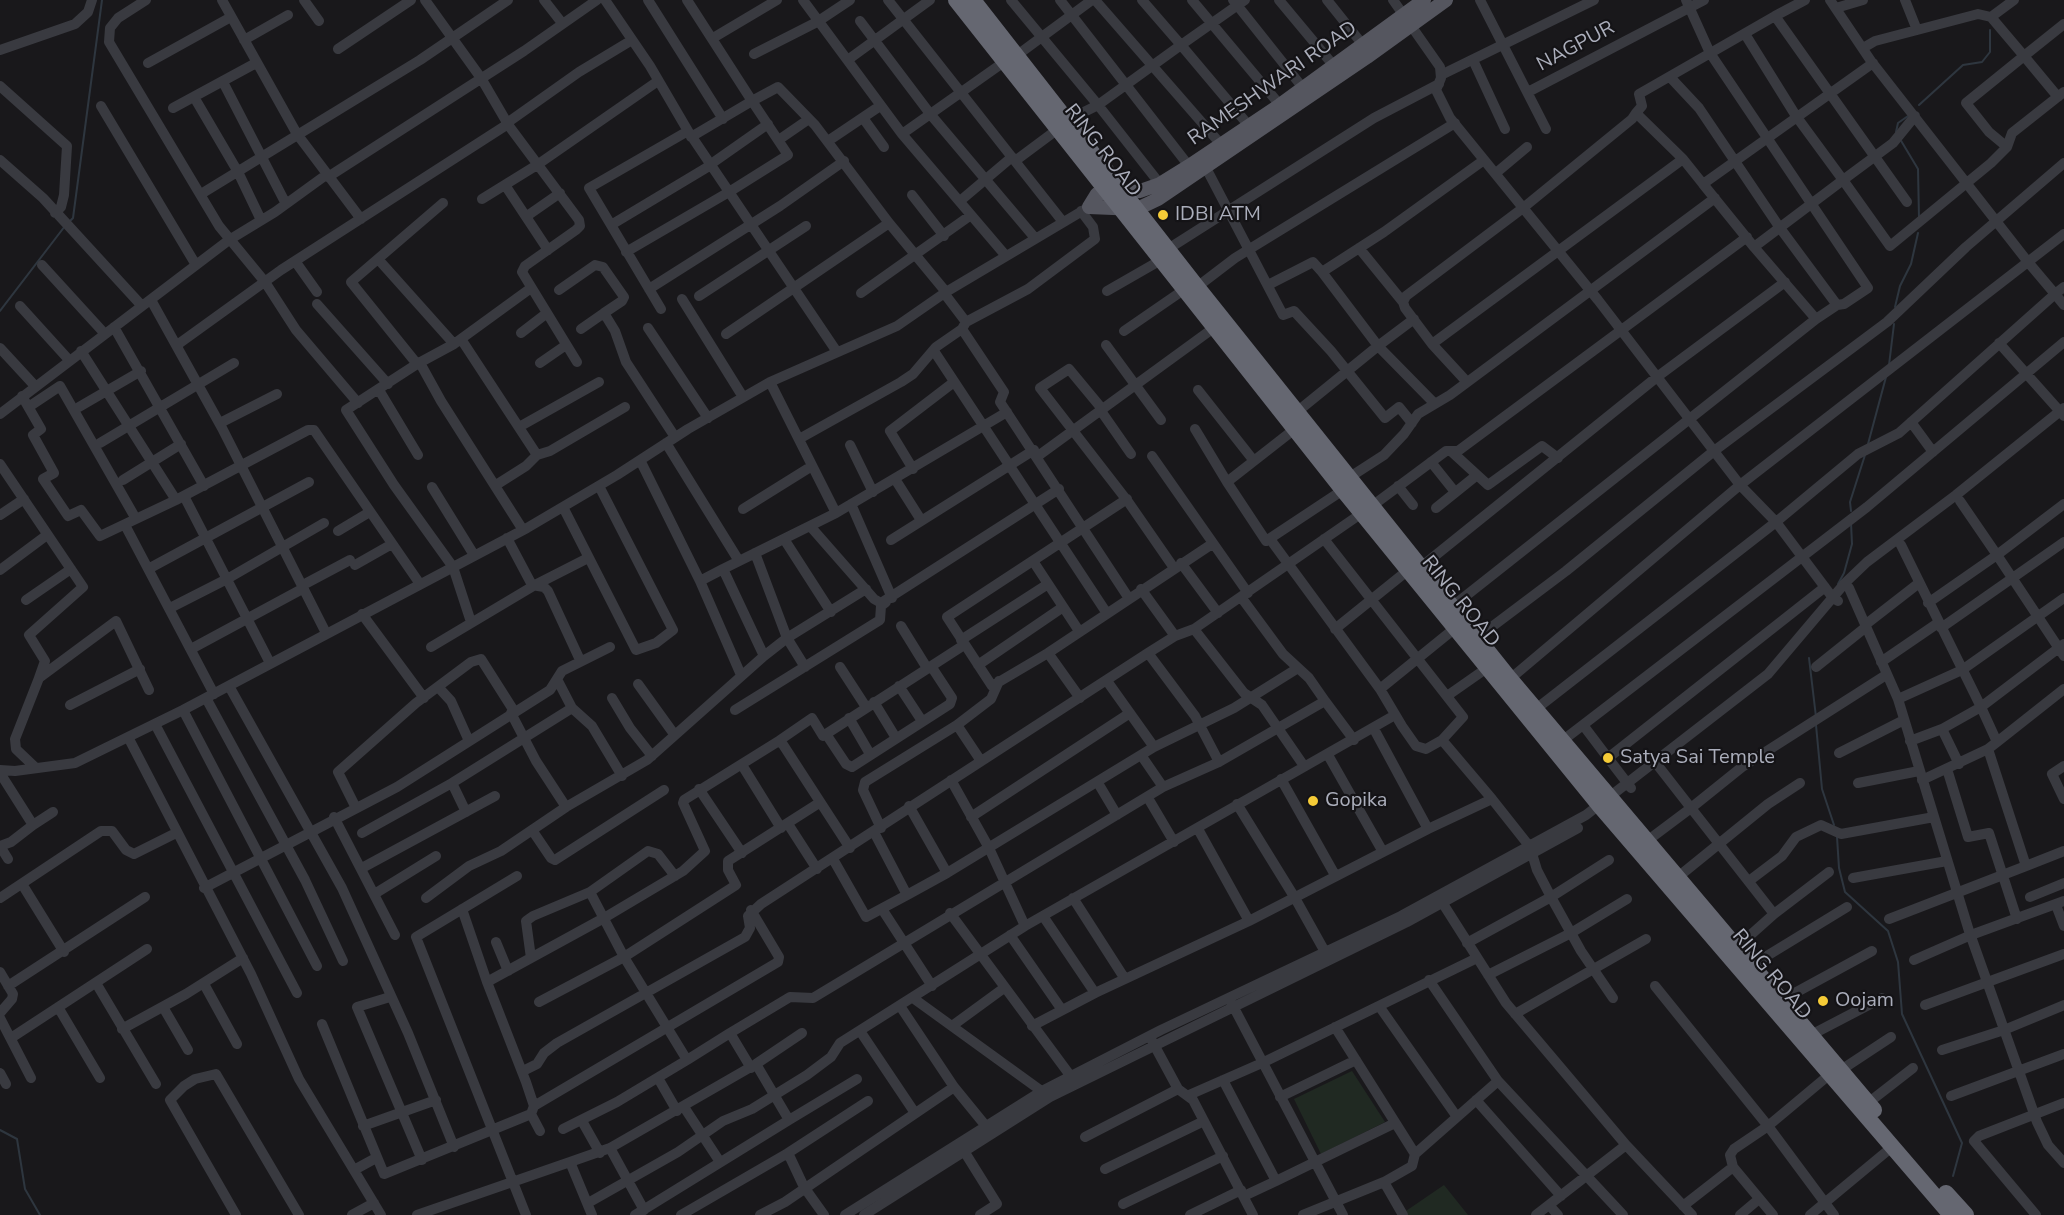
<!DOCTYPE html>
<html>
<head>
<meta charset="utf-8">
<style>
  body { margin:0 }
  canvas { display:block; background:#19181b }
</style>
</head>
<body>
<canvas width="2064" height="1215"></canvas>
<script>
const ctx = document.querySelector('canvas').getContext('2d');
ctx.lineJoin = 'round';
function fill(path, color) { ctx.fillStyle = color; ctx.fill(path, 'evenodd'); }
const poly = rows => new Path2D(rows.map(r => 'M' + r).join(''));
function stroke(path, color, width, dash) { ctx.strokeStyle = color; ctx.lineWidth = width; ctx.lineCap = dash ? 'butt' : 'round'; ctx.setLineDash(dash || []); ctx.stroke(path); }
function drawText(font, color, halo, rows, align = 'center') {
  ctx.font = font + ' "Nunito Sans",sans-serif'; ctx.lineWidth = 4.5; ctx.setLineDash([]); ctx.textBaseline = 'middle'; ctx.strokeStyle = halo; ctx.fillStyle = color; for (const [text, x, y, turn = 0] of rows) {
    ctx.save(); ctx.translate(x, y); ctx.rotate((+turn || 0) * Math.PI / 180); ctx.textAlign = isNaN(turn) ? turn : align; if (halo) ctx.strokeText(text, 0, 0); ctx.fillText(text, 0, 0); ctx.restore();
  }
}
fill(poly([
  [1352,1071,1385,1122,1321,1154,1294,1099],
  [1444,1185,1468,1215,1404,1215,1403,1213]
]), '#202922');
stroke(poly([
  [1919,105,1963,65,1982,62,1990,52,1990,30],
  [1896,132,1898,123,1908,116],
  [1900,139,1918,169,1919,218],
  [69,222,73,218,102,0],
  [1895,307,1900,286,1911,264,1918,233],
  [0,311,65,226],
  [1889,365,1894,324],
  [1868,444,1886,377],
  [1851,511,1850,502,1865,455],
  [1838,584,1844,573,1852,544,1851,523],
  [1809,658,1816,717],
  [1816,725,1822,789,1834,825],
  [1837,837,1839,868,1845,892,1888,931,1898,962,1902,1014,1962,1143,1953,1176],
  [0,1130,17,1139,25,1189,40,1215]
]), '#2e363f', 2);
stroke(poly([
  [146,0,118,18,110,28,109,42,219,226,265,282,296,330,358,403],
  [222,0,297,134,361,219],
  [304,0,319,21],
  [425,0,481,78,509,126,579,220,580,226,576,230,525,266,522,272,577,362],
  [544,0,562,23],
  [605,0,650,66,688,131,837,352],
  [648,0,723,119],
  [687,0,752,101,691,137],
  [803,0,902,134],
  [888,0,1063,222],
  [1011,0,1098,105,1181,45,1250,127],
  [1060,0,1189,166],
  [1095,0,1225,149],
  [1142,0,1181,45,1245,0],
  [1192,0,1280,105],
  [1233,0,1307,93],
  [1279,0,1334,66],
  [1327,0,1363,45],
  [1393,0,1440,67,1441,78,1436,90,1450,118,1598,300,1740,485,1776,522,1833,598,1838,601],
  [1480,0,1546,129],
  [1686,0,1710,53,1868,288,1844,304,1837,305],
  [1805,0,1775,16,1907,202],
  [1830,0,1871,61,2028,262,2055,294,2064,287],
  [1836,8,1863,0],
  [1991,17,2014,0],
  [860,21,931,115,1035,238],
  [1917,30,1978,14,1991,17,2024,56,2064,24],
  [713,38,777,0],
  [244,40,288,15],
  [1863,48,1875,41,1917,30,1905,0],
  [338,49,411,0],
  [0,50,75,24,88,12,92,0],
  [754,54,817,22,850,0],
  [1016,56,1092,0],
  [849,59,930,0],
  [1473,60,1505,129],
  [1004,62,902,134,1006,256],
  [148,63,231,17],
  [1441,75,1594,0],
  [1670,77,1699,108,1780,228,1837,305,1816,319,1754,247],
  [223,82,286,204],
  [0,86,67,146,64,195,61,207,55,213],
  [1528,92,1704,0],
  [194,97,238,172,261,220],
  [101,106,196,265],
  [173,108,256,63],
  [1636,113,1683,159,1432,344,1405,308,1403,302,1406,296,1523,208,1632,119,1636,113,1642,106,1639,94,1775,16],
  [1915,116,1893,143,1843,180,1890,246,1991,163,2007,147,2012,133,2064,92],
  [863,118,884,147],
  [1066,121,1098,105,1160,184],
  [507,123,579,72,632,40],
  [780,139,809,119],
  [828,141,880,106],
  [2007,147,1989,132,1966,103,2024,56,2058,97],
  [1683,159,1703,184,1873,63],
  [0,160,43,198,142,306],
  [1015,161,1058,129],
  [711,164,768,124],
  [1205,166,1283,315,1294,311,1331,351,1385,418,1399,407,1412,423],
  [1496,173,1527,147],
  [328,177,524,51,597,0],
  [1703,184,1754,247,1843,180,1796,116,1745,34],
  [505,185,548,250],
  [201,194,420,60,508,0],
  [912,195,944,236],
  [482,199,537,165,658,81],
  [960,201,1012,157],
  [527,216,560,193],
  [611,225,711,165],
  [1359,248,1403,302],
  [1168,249,1374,118,1439,84],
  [626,252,729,192,788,155,752,101,778,87,815,125,889,223,946,292],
  [378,259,454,344],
  [295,261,317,292],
  [42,265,105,334],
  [1268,285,1313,262,1322,272],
  [1197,287,1235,258,1455,123],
  [649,289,780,206,844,161],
  [559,290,595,265,603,267,624,297,622,301,604,313,615,331,626,362,675,437],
  [1107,291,1161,260],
  [861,293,971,215],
  [699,296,806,226],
  [682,299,743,397],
  [151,300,222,428,326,633],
  [317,304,388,384],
  [20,306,69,360],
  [661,309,589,188,688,131],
  [1414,319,1378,346,1322,272,1384,232,1484,160],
  [966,322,1028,289,1095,239,1093,227,1081,211],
  [114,327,204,486],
  [648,328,708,418],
  [581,329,604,313],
  [962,329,1004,392,1000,402,1128,597],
  [1124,331,1185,289],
  [521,333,547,313],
  [726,334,889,223],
  [461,339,537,455,526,466,496,485],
  [1999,343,2064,416],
  [1432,344,1467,382],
  [177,345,281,270,508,124],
  [1106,345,1161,420],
  [0,348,35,386],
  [81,351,176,500],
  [934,351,1106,612],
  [420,363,441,401,523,530],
  [540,363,566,345],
  [417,364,351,282,443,203],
  [770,382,836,513],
  [379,390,418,455],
  [1198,390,1254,461],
  [22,396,41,429,33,435,54,473,43,479,68,516,81,510,100,536,176,500,308,430,314,430,420,584],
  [30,406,60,386,136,519],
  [79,407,141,371],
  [1103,410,1069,369,1040,388,1129,503,1174,568],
  [1101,411,1131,454],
  [1298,411,1378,346,1435,404],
  [0,414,229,240,275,212,326,175],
  [1911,422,1933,452],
  [220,423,277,394],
  [519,427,599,382],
  [1296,428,1227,482,1266,541,1343,490],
  [1195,429,1227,482],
  [799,439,901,382,913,374,936,347,962,329,966,322,944,293],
  [100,443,234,363],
  [666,443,739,561],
  [850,445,873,492],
  [1452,452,1488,485,1542,446,1558,458],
  [537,455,550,451,625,407],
  [1038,456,1215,327],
  [1152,456,1248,593],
  [640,460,700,581,741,675],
  [1431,462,1455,492],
  [0,464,83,587,29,635,45,661,39,678],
  [913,469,890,431,954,382],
  [1350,477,1384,455,1404,434,1418,414,1450,395,1715,198],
  [895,479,921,520],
  [123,480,181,444],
  [1398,486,1413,505],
  [432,487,474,555],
  [184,496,270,663],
  [1127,499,947,617,992,686,1048,653,1212,544],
  [851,504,892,598],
  [2064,504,1997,555,2064,656],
  [1372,506,1446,451,1458,451,1747,237],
  [563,507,636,650,656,643,673,630,599,486],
  [1436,508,1477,475],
  [743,509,812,466],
  [0,515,24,499],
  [125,525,214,694],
  [810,526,874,599,881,603,1059,489],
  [338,531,368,513],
  [507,538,532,585,544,587,548,591,580,660],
  [784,539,831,612],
  [1270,539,1380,689,1402,726,1416,746,1426,749,1442,740,1463,717,1324,539],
  [891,540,1034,450],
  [1901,545,1981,707,1942,729,1910,741],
  [755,553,787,638,805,667],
  [1033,561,1079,631],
  [1181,563,1218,613],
  [355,565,392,544],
  [1421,567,1657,377,1785,282],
  [150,568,309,482],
  [723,569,836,513,1007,412],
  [0,570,47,535],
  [700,581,723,569,764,656,787,638,866,589],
  [303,585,350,560],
  [1849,588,1898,699,1969,931,2037,1122,2048,1145,2064,1163],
  [1141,589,1175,636],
  [1241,597,1283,654,1309,678,1325,701],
  [26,600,71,569],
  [1928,603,1997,555,1960,501],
  [1453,606,1816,319],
  [170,608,227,579,324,523],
  [362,614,424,698],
  [471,622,453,567,394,485,346,410,417,364,454,344,531,288],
  [1865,625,1919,583],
  [901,626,927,668],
  [1941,628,2064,542],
  [1194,629,1244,693,1262,705,1304,766],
  [1335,629,1407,571],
  [1477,638,1566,571,1714,451,1887,322,1966,247,2064,163],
  [961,640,1048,584],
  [2064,644,1981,707,1997,742,2064,689],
  [431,647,535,585,588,558],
  [191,649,304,588],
  [1048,653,1080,698],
  [1148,653,1195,716,1219,762],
  [1881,662,1938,623],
  [978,665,1063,607],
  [840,667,866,707],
  [1816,667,1866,627],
  [1510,679,1740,485,2064,234],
  [558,681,572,708,592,726,622,776],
  [1107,681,1154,747,1234,708,1298,668],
  [638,684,674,734],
  [229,686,342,888,408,1033,454,1147],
  [899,686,922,721],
  [439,688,451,701,469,741],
  [1380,689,1454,629],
  [1447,696,1487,668],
  [206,698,305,880,343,961],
  [612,698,630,728,652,756],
  [1898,699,1962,670,2064,598],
  [874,702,896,738],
  [70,705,140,669],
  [1536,709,1776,522,1858,454,1899,433,2055,294,2064,305],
  [183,710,317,966],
  [735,710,880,620,881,606,886,602],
  [511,713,536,761,566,807,647,760,764,656],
  [849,718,870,754],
  [155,724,297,993],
  [957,725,991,699,999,681],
  [1583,725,1608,758,1825,587],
  [1942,729,1959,764],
  [826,734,846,764,852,767,950,704,952,698,931,666],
  [128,737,251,974,299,1079,381,1215],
  [1442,740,1492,799],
  [1562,741,1867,507,2064,342],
  [1997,742,1988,749,2026,866,2064,851],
  [1839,753,1904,720],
  [1141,755,1163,787],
  [1328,755,1383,852,1428,829,1374,729],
  [1608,758,1631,788],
  [742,765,781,828],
  [2064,766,2052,774,2064,799],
  [1659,767,1691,808,1742,767,1886,675],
  [36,768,16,749,15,739,39,678,116,621,149,690],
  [1947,769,1968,837,1989,833,2017,919],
  [0,770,15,771,75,763,183,710,527,528,617,475,688,429,770,382,897,326,946,292,1089,207],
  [0,773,33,825,11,842,0,846],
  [1281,779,1335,875],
  [951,780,989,848,1025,926],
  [1922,780,1988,749],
  [452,783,466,812],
  [1098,783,1117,815],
  [1858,783,1919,771],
  [699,789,742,853],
  [1148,798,1174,842],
  [1237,804,1295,898,1329,959],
  [356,808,338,772,416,703,471,662,481,659,514,711],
  [334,817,395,935],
  [971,817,1130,713],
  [788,824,817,869],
  [33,825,53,812],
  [881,828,863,790,865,782,957,725,981,761],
  [1198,829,1249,921],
  [1428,829,1492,799,1530,847,1537,870,1551,897,1581,951,1613,998],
  [532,830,551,858,555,860,664,790],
  [874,832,907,895,947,873,909,806],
  [362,833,452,783,572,708],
  [1647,841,1691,808,1774,914,1829,872],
  [0,846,8,859],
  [850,848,780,740,812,718,823,736,964,645],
  [833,859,866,917,907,895],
  [362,868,495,796],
  [947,873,1154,747],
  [517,876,416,937,526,1215],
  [1678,877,1768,804,1800,783],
  [1853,878,1947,861],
  [1749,881,1782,856,1796,837,1821,825,1841,834,1934,817],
  [22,884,64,952],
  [204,888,397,787,550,690,562,671,610,647],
  [590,892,624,957,687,1060,730,1033],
  [376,893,436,856],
  [2030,897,2064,883],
  [0,898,101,831,112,831,126,850,134,854,176,833],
  [426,898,469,866,501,851,566,807],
  [1073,898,1125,979],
  [1440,899,1506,1003,1626,1145,1536,1215],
  [2056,905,2064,926],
  [882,909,932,986],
  [950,913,1075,1082],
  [1043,916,1095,993],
  [1889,919,2026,866],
  [1010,935,1062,1010],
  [496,942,508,971],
  [1467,943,1551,897,1609,860],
  [1737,947,1774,914],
  [531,958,526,921,533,916,590,892,648,851,658,854,675,876],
  [1914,960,1971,935,2064,901],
  [1752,965,1847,907],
  [0,972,13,994,12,999,0,1013],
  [1488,975,1571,933,1627,899],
  [1429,980,1498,1081,1623,1215],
  [487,982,604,918,683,871,705,851,683,803,684,800,782,739],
  [96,983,156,1084],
  [204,984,237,1044],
  [8,986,145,897],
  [1655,986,1768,1126,1834,1215],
  [390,997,357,1007,422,1160],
  [913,998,1047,1095],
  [1782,1000,1872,951],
  [539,1002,624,957,736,885,728,870,728,861,819,803],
  [1231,1002,1343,1215],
  [1925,1005,2064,954],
  [900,1006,954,1087,985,1125],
  [1379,1006,1457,1117],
  [58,1007,100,1078],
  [163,1007,188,1050],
  [1515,1014,1646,939],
  [0,1018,31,1078],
  [322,1024,384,1174,531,1114,534,1106,526,1082,487,982,462,909],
  [952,1026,1004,988],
  [1032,1026,1095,993,1249,921,1383,852],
  [1335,1027,1415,1154],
  [122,1029,186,994,243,958],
  [860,1031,915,1113],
  [1811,1035,1882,998],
  [11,1038,147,949],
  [1151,1039,1178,1089,1193,1100,1253,1215],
  [1942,1050,2004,1030,2064,1005],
  [751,1068,730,1033,790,997,813,998,1163,787,1219,762,1325,701,1354,740],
  [1841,1070,1891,1037],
  [523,1071,537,1064,544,1053,557,1043,745,937,750,928,748,916,761,904,1148,653,1175,636,1194,629,1362,513],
  [0,1073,6,1084],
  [658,1078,677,1111],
  [1223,1080,1276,1181,1395,1123],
  [1189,1095,1262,1063,1477,958],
  [1951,1096,2064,1054],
  [1280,1097,1356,1060],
  [1476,1100,1561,1196],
  [1868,1103,1913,1068],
  [534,1106,778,962,779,957,751,910],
  [684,1107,720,1162],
  [531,1114,540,1131],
  [789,1120,857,1079],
  [582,1121,600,1153],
  [363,1126,436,1100],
  [563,1129,617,1102,687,1060],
  [1085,1137,1178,1089],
  [1626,1145,1692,1215],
  [610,1148,644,1210],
  [964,1151,997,1204,980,1215],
  [788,1153,868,1101],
  [570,1162,610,1148,756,1064,802,1033],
  [1105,1169,1204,1121],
  [354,1170,376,1158],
  [1244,1196,1276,1181],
  [588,1203,678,1152,723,1121,752,1109,807,1075,831,1057,840,1043,1025,926,1395,715],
  [1123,1204,1223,1156],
  [1549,1205,1558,1215],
  [1683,1206,1733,1167],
  [236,1215,170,1100,184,1086,195,1079,216,1074,299,1215],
  [352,1215,374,1203],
  [417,1215,570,1162,592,1215],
  [635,1215,789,1120,756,1064],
  [681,1215,788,1153,804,1187,824,1215],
  [760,1215,785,1202,954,1087],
  [845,1215,1042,1091,1161,1030,1401,916,1586,815,1768,674,1845,583,1867,562,1956,495,2064,408],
  [864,1215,1050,1097,1407,922,1578,828],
  [1190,1215,1241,1190],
  [1303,1215,1384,1182],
  [1403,1215,1384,1182,1412,1166,1415,1154,1498,1081],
  [1740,1215,1759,1199],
  [1773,1215,1733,1167,1730,1155,1734,1149,1768,1126,1829,1075],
  [1810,1215,1892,1147],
  [2036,1215,1974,1141,1979,1136,2064,1103]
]), '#393a40', 10);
stroke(poly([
  [1424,0,1280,105,1189,166,1160,184,1140,191,1097,194,1089,207,1137,209,1158,199,1367,57,1446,0]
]), '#55565f', 14);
stroke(poly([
  [956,0,1343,490,1599,805,1951,1215],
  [973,0,1197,287,1510,679,1874,1110],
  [1946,1193,1966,1215]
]), '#656771', 16);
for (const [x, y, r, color] of [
  [1163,215,6,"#f5cb37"],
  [1608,758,6,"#f5cb37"],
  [1313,801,6,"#f5cb37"],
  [1823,1001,6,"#f5cb37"]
]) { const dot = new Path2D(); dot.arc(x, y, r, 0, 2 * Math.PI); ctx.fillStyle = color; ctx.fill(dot); stroke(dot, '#141316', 2); }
drawText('20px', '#abaebb', '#141316', [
  ["NAGPUR",1576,47,-28],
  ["RAMESHWARI ROAD",1273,84,-35],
  ["RING ROAD",1102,151,52],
  ["RING ROAD",1460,602,51],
  ["RING ROAD",1771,975,50]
]);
drawText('20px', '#abaebb', '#141316', [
  ["IDBI ATM",1175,215],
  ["Satya Sai Temple",1620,758],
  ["Gopika",1325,801],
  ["Oojam",1835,1001]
], 'left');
</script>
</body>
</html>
